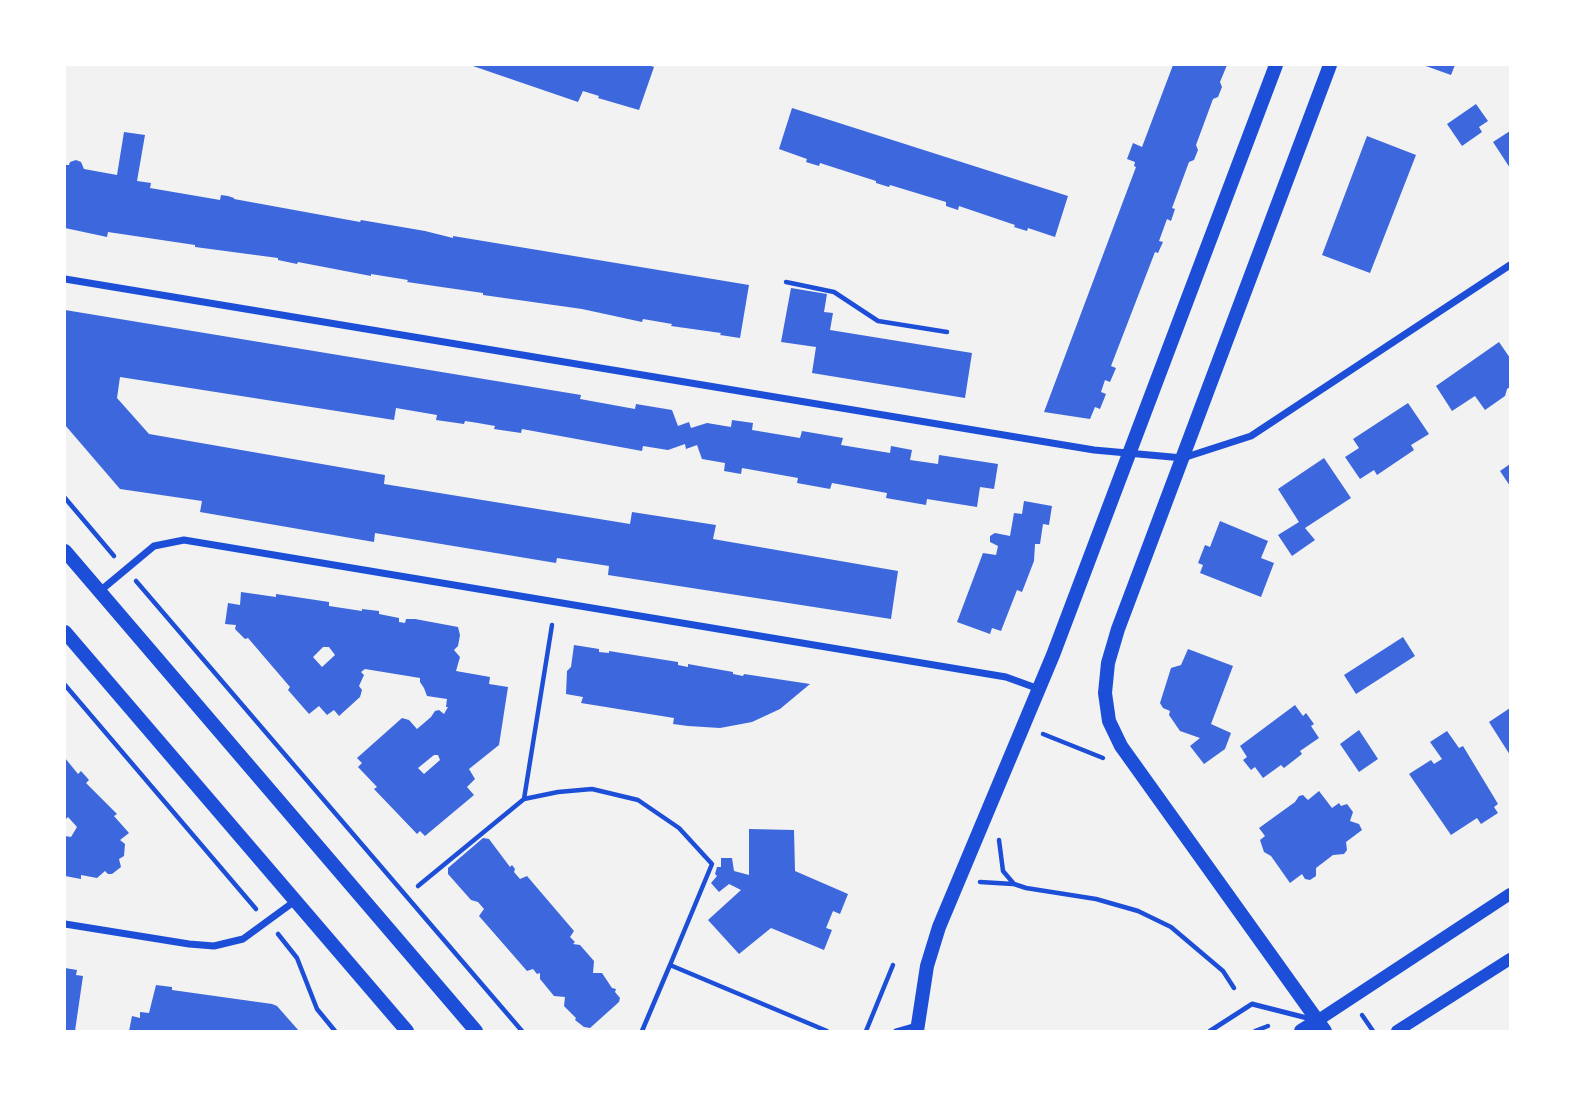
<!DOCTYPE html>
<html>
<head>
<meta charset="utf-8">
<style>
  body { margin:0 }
  #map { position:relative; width:1575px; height:1096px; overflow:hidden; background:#f2f2f2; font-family:"Roboto Condensed",sans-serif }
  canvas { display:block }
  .frame { position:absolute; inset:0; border:66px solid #fff; pointer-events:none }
</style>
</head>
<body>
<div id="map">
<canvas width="1575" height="1096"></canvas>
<div class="frame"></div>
</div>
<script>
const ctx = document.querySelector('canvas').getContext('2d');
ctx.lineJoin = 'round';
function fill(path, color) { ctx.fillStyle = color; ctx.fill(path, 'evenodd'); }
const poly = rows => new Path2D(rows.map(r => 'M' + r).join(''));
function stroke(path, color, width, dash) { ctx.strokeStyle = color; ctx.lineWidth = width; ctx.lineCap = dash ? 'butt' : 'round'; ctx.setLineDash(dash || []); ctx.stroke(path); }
fill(poly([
  [470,65,648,65,654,67,639,110,598,98,599,96,583,91,578,102],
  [1173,65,1227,65,1220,82,1222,87,1218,97,1213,99,1196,145,1198,150,1194,160,1189,162,1172,208,1175,209,1171,221,1167,219,1159,241,1163,242,1158,253,1155,252,1111,366,1116,368,1110,382,1105,380,1101,392,1106,394,1100,409,1095,407,1090,419,1044,412,1136,167,1134,166,1135,162,1127,159,1133,143,1142,147],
  [1423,65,1455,65,1451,75],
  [1476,104,1488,121,1479,127,1482,132,1462,146,1447,124],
  [792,108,1068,196,1055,237,1028,228,1027,231,1014,227,1015,225,959,206,958,210,946,206,946,202,890,185,889,187,876,183,876,181,820,163,819,166,806,162,807,159,779,149],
  [1510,131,1510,168,1493,142],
  [124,132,145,135,137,181,151,183,150,188,220,200,221,195,228,196,234,198,234,199,360,222,361,220,425,231,453,238,453,236,749,285,740,338,720,335,721,333,671,326,672,324,643,319,642,322,582,309,483,295,483,293,407,282,408,280,371,274,371,276,298,262,297,264,278,260,278,258,195,247,195,245,108,232,107,237,65,228,65,165,69,165,70,162,76,160,81,162,84,169,117,175],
  [1367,136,1416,155,1370,273,1322,255],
  [791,288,827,294,824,312,833,313,830,330,972,353,965,398,812,373,816,347,781,342],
  [65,310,581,395,580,399,635,409,636,404,672,410,678,426,689,422,691,428,707,423,731,427,732,420,753,423,752,430,800,438,802,431,843,438,841,445,890,453,891,446,912,450,910,460,938,464,939,455,998,464,994,489,980,487,977,507,927,499,926,505,886,498,887,493,832,483,830,489,797,483,798,478,742,468,741,474,724,471,725,463,702,459,697,445,686,449,685,444,668,450,643,446,642,451,522,429,521,433,494,429,495,426,478,423,465,421,464,424,436,420,437,415,396,408,394,420,120,377,117,398,149,434,385,475,384,484,630,524,632,512,716,525,713,539,898,571,891,619,608,575,609,566,557,558,556,563,375,533,374,542,200,512,202,501,120,489,65,425],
  [1499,342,1510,358,1510,387,1507,389,1505,396,1485,410,1475,396,1452,411,1436,386],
  [1408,403,1429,434,1411,445,1414,450,1377,475,1374,470,1360,479,1345,457,1359,448,1353,439],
  [1324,458,1351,498,1305,528,1315,540,1292,556,1278,535,1299,522,1278,489],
  [1510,464,1510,486,1500,471],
  [1024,501,1052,506,1049,525,1043,524,1040,544,1035,544,1034,561,1022,592,1017,590,1001,631,992,628,990,634,957,622,983,553,996,555,998,546,990,542,990,536,995,533,1010,536,1014,513,1022,514],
  [1220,521,1268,541,1261,558,1274,563,1261,597,1200,573,1203,565,1198,563,1205,545,1210,547],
  [241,592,276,597,276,594,329,602,329,606,362,611,362,609,379,611,379,614,399,618,399,622,405,623,406,619,415,619,458,627,460,635,458,646,454,650,460,657,456,671,490,677,489,684,508,687,499,745,469,769,475,779,467,787,474,795,425,836,420,831,417,834,374,789,377,787,358,767,362,763,357,758,402,718,409,720,417,729,431,717,435,711,439,710,444,714,448,707,446,707,447,699,427,696,424,688,420,682,420,678,365,669,361,672,364,675,359,686,362,690,360,697,339,716,334,710,327,715,319,706,309,714,288,690,290,687,248,638,245,639,235,629,236,625,225,624,228,603,240,605],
  [323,647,329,647,335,655,322,667,313,657],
  [434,755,438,755,440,760,424,774,418,768],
  [1403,637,1415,656,1356,694,1344,675],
  [574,645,599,649,599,652,609,653,609,651,678,662,678,665,688,667,688,664,733,672,733,674,743,676,744,674,810,684,780,709,752,722,720,728,688,726,673,724,674,718,581,703,583,697,566,694,567,671,571,667],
  [1188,649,1233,666,1211,724,1231,733,1225,749,1204,764,1190,746,1200,738,1180,731,1169,715,1170,711,1163,708,1160,703,1171,668,1181,665],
  [1295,705,1303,716,1306,713,1314,724,1311,726,1319,738,1300,751,1302,754,1284,768,1281,765,1263,778,1255,767,1251,770,1243,760,1247,757,1240,746],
  [1510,708,1510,755,1489,722],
  [1359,730,1378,759,1359,772,1340,744],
  [1447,731,1459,748,1463,746,1498,804,1494,807,1498,813,1481,824,1477,818,1451,835,1409,774,1431,760,1434,764,1442,759,1430,742],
  [65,758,78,774,81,771,89,780,86,783,117,814,114,816,129,833,120,840,125,844,124,856,119,859,121,867,112,874,108,874,105,871,97,878,81,875,81,879,65,876,65,836,71,837,77,827,68,817,65,820],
  [1319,791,1332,808,1339,803,1341,806,1347,804,1353,812,1350,821,1359,824,1362,830,1346,842,1347,850,1344,854,1333,855,1316,868,1316,876,1310,880,1305,879,1302,874,1290,883,1271,856,1264,852,1260,840,1265,836,1259,828,1295,802,1299,796,1303,795,1308,800],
  [749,829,794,830,795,871,848,894,840,914,833,911,826,928,832,930,824,950,771,928,739,954,708,920,741,890,729,884,719,892,711,883,717,876,715,874,717,867,721,867,721,858,732,858,734,871,749,875],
  [483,838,489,839,510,867,512,865,515,869,514,872,520,879,527,876,574,931,570,937,575,942,573,944,580,945,594,961,593,973,602,973,612,988,616,989,615,992,620,998,619,1002,590,1028,584,1027,575,1020,576,1018,564,1006,565,997,554,996,540,979,540,973,537,974,533,969,527,971,479,916,484,909,478,902,471,900,448,874,448,868],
  [65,968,77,970,76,975,83,976,75,1031,65,1031],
  [156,985,172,987,172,990,272,1004,277,1006,299,1031,129,1031,132,1016,140,1018,140,1012,149,1013]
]), '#3d67dc');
stroke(poly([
  [786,282,834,292,878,321,947,332],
  [65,498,114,556],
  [136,581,522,1031],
  [65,685,256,909],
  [1043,734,1103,758],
  [524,799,552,625],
  [999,840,1003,871,1014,884,1026,888,1096,899,1138,911,1171,927,1223,971,1234,988],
  [980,882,1013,884],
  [418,886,524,799,558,792,592,789,638,800,679,828,712,864,670,965,827,1031],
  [278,934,297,958,317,1009,335,1031],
  [1362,1015,1373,1031],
  [642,1031,670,965],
  [866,1031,893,965],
  [1255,1031,1268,1026]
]), '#1d4ed8', 4.5);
stroke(poly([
  [896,1031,917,1025],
  [1210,1031,1252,1004,1311,1019]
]), '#1d4ed8', 5);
stroke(poly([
  [65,279,1094,450,1183,458,1251,436,1510,265],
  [100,591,154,546,184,540,1006,677,1039,689],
  [65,924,189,944,214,946,243,939,295,901]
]), '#1d4ed8', 7);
stroke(poly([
  [1317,1021,1510,894],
  [1397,1031,1510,959]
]), '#1d4ed8', 12);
stroke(poly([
  [65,551,476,1031],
  [65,632,407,1031],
  [917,1031,927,966,939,927,1053,655,1276,65],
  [1301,1031,1317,1021],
  [1325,1031,1121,746,1109,721,1105,693,1108,663,1118,629,1330,65]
]), '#1d4ed8', 14);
</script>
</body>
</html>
